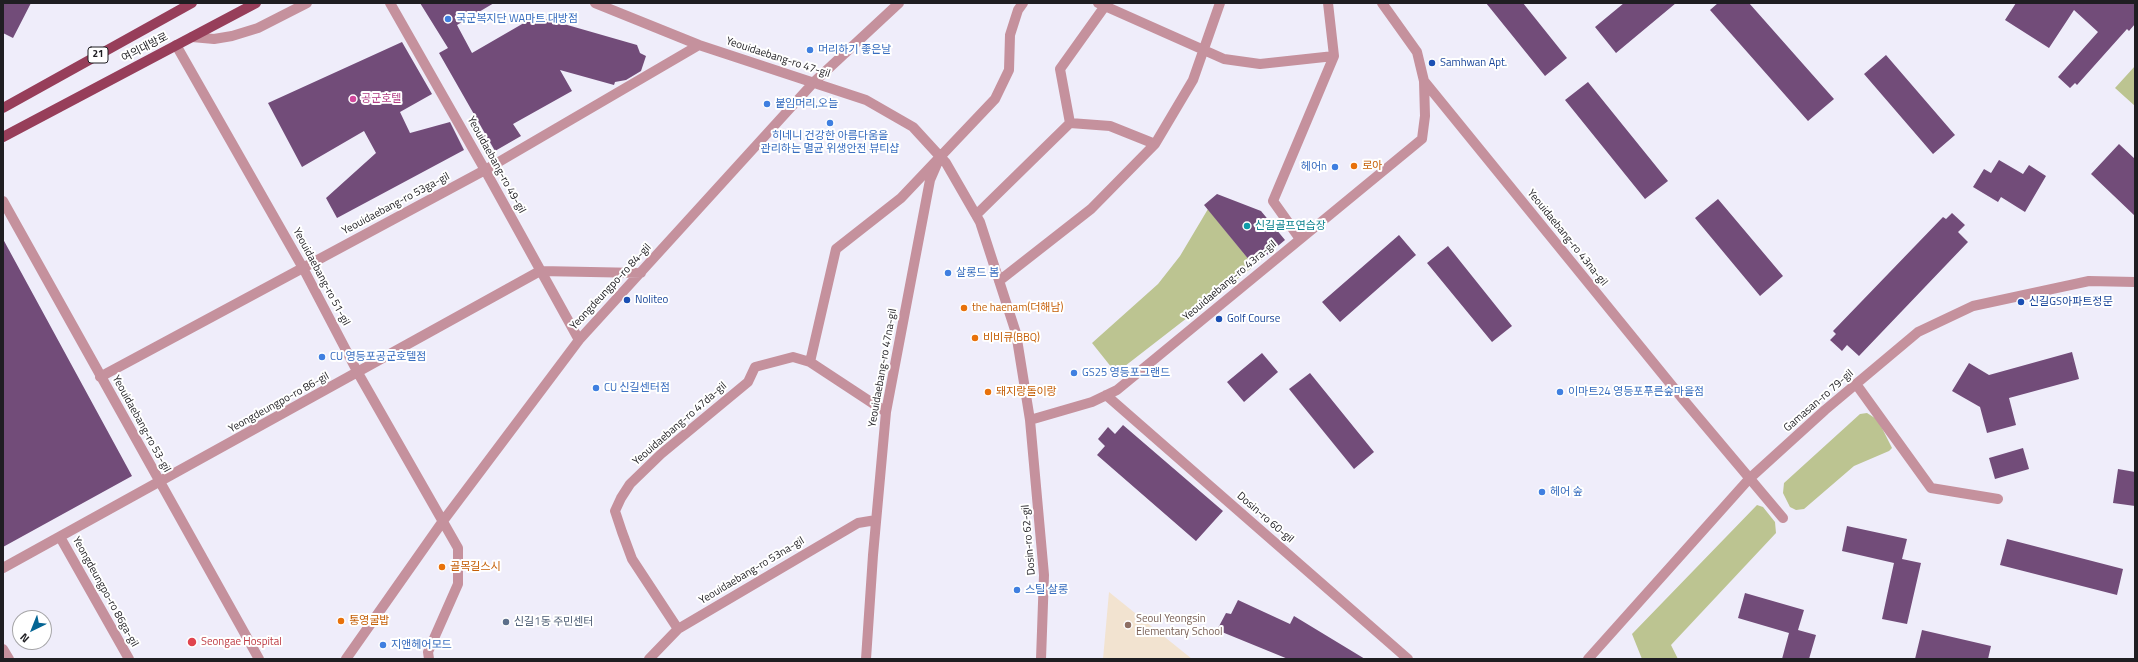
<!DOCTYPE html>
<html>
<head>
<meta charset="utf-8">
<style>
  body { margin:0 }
  #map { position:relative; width:2138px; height:662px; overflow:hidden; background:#efedfa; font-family:"Titillium Web",sans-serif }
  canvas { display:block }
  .frame { position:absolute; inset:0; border:4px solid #1f1e22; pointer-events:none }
  .north { position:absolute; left:12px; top:610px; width:40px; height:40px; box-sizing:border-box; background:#fff; border:1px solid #a5a5a7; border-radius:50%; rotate:223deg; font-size:11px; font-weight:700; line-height:16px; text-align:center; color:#1f1e22 }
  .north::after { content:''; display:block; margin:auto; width:14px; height:18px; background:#046594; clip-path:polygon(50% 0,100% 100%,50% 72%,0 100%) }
</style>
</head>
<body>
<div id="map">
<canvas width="2138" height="662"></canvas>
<div class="frame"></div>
<div class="north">N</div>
</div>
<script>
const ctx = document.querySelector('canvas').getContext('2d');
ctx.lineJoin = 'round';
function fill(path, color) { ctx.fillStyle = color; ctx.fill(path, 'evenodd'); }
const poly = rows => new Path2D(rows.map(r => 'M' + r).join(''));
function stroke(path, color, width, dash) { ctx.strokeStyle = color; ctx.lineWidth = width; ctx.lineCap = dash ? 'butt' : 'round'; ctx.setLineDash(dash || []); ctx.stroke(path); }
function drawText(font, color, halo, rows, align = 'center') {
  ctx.font = font + ' "Titillium Web","Noto Sans KR",sans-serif'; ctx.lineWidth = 4; ctx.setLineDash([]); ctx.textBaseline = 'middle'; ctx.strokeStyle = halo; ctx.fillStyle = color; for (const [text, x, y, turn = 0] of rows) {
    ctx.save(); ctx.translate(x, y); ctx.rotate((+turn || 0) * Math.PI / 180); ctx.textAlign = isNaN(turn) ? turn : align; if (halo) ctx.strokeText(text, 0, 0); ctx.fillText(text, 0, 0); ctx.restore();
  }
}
fill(poly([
  [1109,592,1192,659,1103,659]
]), '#f2e3d0');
fill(poly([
  [2135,66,2135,106,2115,88],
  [1208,209,1254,266,1116,373,1092,343,1158,284,1180,256],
  [1867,413,1878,420,1892,448,1889,451,1854,466,1804,509,1796,510,1790,507,1783,493,1784,483,1860,414],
  [1757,505,1763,507,1775,522,1776,533,1671,645,1678,659,1642,659,1632,634]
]), '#bcc491');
fill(poly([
  [3,3,31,3,13,38,3,33],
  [420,3,494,3,457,25,472,53,536,16,637,45,640,53,646,56,641,71,626,80,615,82,614,85,560,70,572,91,513,124,521,136,495,151,439,53,448,48],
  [1486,3,1523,3,1567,58,1545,76],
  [1624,3,1676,3,1616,53,1595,27],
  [1718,3,1749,3,1834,99,1808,121,1710,10],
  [2016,3,2135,3,2135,24,2129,31,2127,29,2077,85,2075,83,2070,88,2058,77,2098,32,2074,10,2049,48,2005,20],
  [402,42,432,94,400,112,410,133,450,122,464,150,337,218,326,198,376,153,364,131,302,167,268,103],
  [1886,55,1955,135,1933,154,1864,74],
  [1588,82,1668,181,1645,199,1565,100],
  [2119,144,2135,159,2135,216,2091,174],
  [1999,160,2023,174,2029,165,2046,176,2025,212,2001,197,1998,202,1973,187,1984,169,1991,173],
  [1217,194,1261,211,1285,240,1254,266,1204,205],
  [1718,199,1783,276,1760,296,1695,218],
  [1952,213,1965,225,1958,232,1968,242,1859,356,1847,345,1842,351,1830,340,1836,334,1833,331,1943,217,1946,219],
  [1399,235,1416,255,1340,322,1322,302],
  [3,239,132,476,3,547],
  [1448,246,1512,326,1492,342,1427,263],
  [2072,352,2079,379,2009,398,2016,425,1987,433,1980,407,1952,391,1969,363,1989,375],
  [1262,353,1278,372,1244,402,1227,382],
  [1310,373,1374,452,1354,469,1289,389],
  [1123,425,1223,511,1196,541,1097,455,1105,446,1098,439,1108,427,1115,434],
  [2023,448,2029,469,1995,479,1989,458],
  [2118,469,2135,472,2135,506,2113,503],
  [1847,526,1907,539,1902,559,1921,563,1907,624,1882,619,1894,563,1842,551],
  [2007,539,2123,569,2117,595,2000,565],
  [1745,593,1804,610,1798,630,1816,635,1809,659,1782,659,1789,633,1738,618],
  [1238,600,1290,624,1294,616,1365,659,1288,659,1217,630,1226,613,1231,614],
  [1922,630,1991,646,1988,659,1915,659]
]), '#724c79');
stroke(poly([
  [390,3,485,170,579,340],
  [595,3,699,45,866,100,913,127,946,163,980,222,1016,333,1030,420,1044,575,1041,659],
  [1098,3,1224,59,1260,64,1334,56],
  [1382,3,1417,52,1424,81,1682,398,1783,518],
  [192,37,214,39,232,36,258,28,307,3],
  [176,45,303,268,358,373,458,548,458,584,428,652,429,659],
  [1070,123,1060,69,1105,6],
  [1070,123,1110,126,1155,144],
  [3,201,259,659],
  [976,215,1070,123],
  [1300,239,1273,201,1334,56,1328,3],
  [999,281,1091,209,1155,144,1193,80,1220,3],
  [810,362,836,249,901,198,995,99,1009,70,1010,35,1018,10,1023,3],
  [100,377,485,170,699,45],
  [1856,384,1931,488,1998,499],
  [1106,395,1408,659],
  [1030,420,1092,402,1117,390,1422,139,1425,116,1424,81],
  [60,537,129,659],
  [3,568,540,271,641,273],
  [678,629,632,559,622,532,615,511,621,498,630,484,661,454,748,382,755,367,793,357,810,362,886,412],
  [3,649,9,659],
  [346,659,443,521,579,340,814,82,899,3],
  [649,659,678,629,858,523,876,520],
  [866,659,873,555,886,412,930,180,940,157],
  [1588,659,1749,479,1825,410,1918,332,1973,306,2089,281,2135,282]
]), '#c5919d', 10);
stroke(poly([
  [3,108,192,3],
  [3,137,256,3]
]), '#973e5a', 10);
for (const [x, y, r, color] of [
  [448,19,4,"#3f7fe0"],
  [810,50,4,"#3f7fe0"],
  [1432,63,4,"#1a4fb4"],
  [353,99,4,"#d1479c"],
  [767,104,4,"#3f7fe0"],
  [830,123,4,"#3f7fe0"],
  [1354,166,4,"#e8710a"],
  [1335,167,4,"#3f7fe0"],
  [1247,226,4,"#0f9aa8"],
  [948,273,4,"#3f7fe0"],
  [627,300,4,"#1a4fb4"],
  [2021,302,4,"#1a4fb4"],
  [964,308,4,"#e8710a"],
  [1219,319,4,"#1a4fb4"],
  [975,338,4,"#e8710a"],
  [322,357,4,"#3f7fe0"],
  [1074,373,4,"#3f7fe0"],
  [596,388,4,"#3f7fe0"],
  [988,392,4,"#e8710a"],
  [1560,392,4,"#3f7fe0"],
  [1542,492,4,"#3f7fe0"],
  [442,567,4,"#e8710a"],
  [1017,590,4,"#3f7fe0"],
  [341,621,4,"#e8710a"],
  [506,622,4,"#5c6f8a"],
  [1128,625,4,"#8d6e63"],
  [192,642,5,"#e0444e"],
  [383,645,4,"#3f7fe0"]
]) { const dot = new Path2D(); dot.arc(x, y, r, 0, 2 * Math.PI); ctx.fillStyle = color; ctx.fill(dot); stroke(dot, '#fff', 1.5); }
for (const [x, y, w] of [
  [98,55,20]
]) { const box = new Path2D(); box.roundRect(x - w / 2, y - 8, w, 16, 3); ctx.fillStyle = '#fff'; ctx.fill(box); stroke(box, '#1f1e22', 1); }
drawText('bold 10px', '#1f1e22', null, [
  ["21",98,55]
]);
drawText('11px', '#366cbe', '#fff', [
  ["국군복지단 WA마트 대방점",456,19],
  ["머리하기 좋은날",818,50],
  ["붙임머리,오늘",775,104],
  ["히네니 건강한 아름다움을",830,136,"center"],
  ["관리하는 멸균 위생안전 뷰티샵",830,149,"center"],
  ["헤어n",1327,167,"right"],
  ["살롱드 봄",956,273],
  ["CU 영등포공군호텔점",330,357],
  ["GS25 영등포그랜드",1082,373],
  ["CU 신길센터점",604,388],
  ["이마트24 영등포푸른숲마을점",1568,392],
  ["헤어 숲",1550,492],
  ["스틸 살롱",1025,590],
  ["지앤헤어모드",391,645]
], 'left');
drawText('11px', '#1f1e22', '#fff', [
  ["여의대방로",145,48,-27],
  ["Yeouidaebang-ro 47-gil",778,58,18],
  ["Yeouidaebang-ro 49-gil",496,165,61],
  ["Yeouidaebang-ro 53ga-gil",396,204,-28],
  ["Yeouidaebang-ro 43na-gil",1567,238,51],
  ["Yeouidaebang-ro 51-gil",321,277,62],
  ["Yeouidaebang-ro 43ra-gil",1230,281,-40],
  ["Yeongdeungpo-ro 84-gil",611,287,-47],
  ["Yeouidaebang-ro 47na-gil",883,368,-80],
  ["Gamasan-ro 79-gil",1819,401,-41],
  ["Yeongdeungpo-ro 86-gil",279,403,-29],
  ["Yeouidaebang-ro 53-gil",141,424,61],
  ["Yeouidaebang-ro 47da-gil",680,424,-41],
  ["Dosin-ro 60-gil",1265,518,41],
  ["Dosin-ro 62-gil",1029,540,-95],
  ["Yeouidaebang-ro 53na-gil",752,571,-31],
  ["Yeongdeungpo-ro 86ga-gil",105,592,61]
]);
drawText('11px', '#164399', '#fff', [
  ["Samhwan Apt.",1440,63],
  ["Noliteo",635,300],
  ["신길GS아파트정문",2029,302],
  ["Golf Course",1227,319]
], 'left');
drawText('11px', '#b23c85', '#fff', [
  ["공군호텔",361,99]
], 'left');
drawText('11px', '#c56008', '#fff', [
  ["로아",1362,166],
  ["the haenam(더해남)",972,308],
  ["비비큐(BBQ)",983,338],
  ["돼지랑돌이랑",996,392],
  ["골목길스시",450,567],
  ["통영굴밥",349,621]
], 'left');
drawText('11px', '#0d838f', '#fff', [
  ["신길골프연습장",1255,226]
], 'left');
drawText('11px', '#785e54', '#fff', [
  ["Seoul Yeongsin",1136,619],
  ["Elementary School",1136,632]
], 'left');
drawText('11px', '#4e5e75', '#fff', [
  ["신길1동 주민센터",514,622]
], 'left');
drawText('11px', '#be3a42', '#fff', [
  ["Seongae Hospital",201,642]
], 'left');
</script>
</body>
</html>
